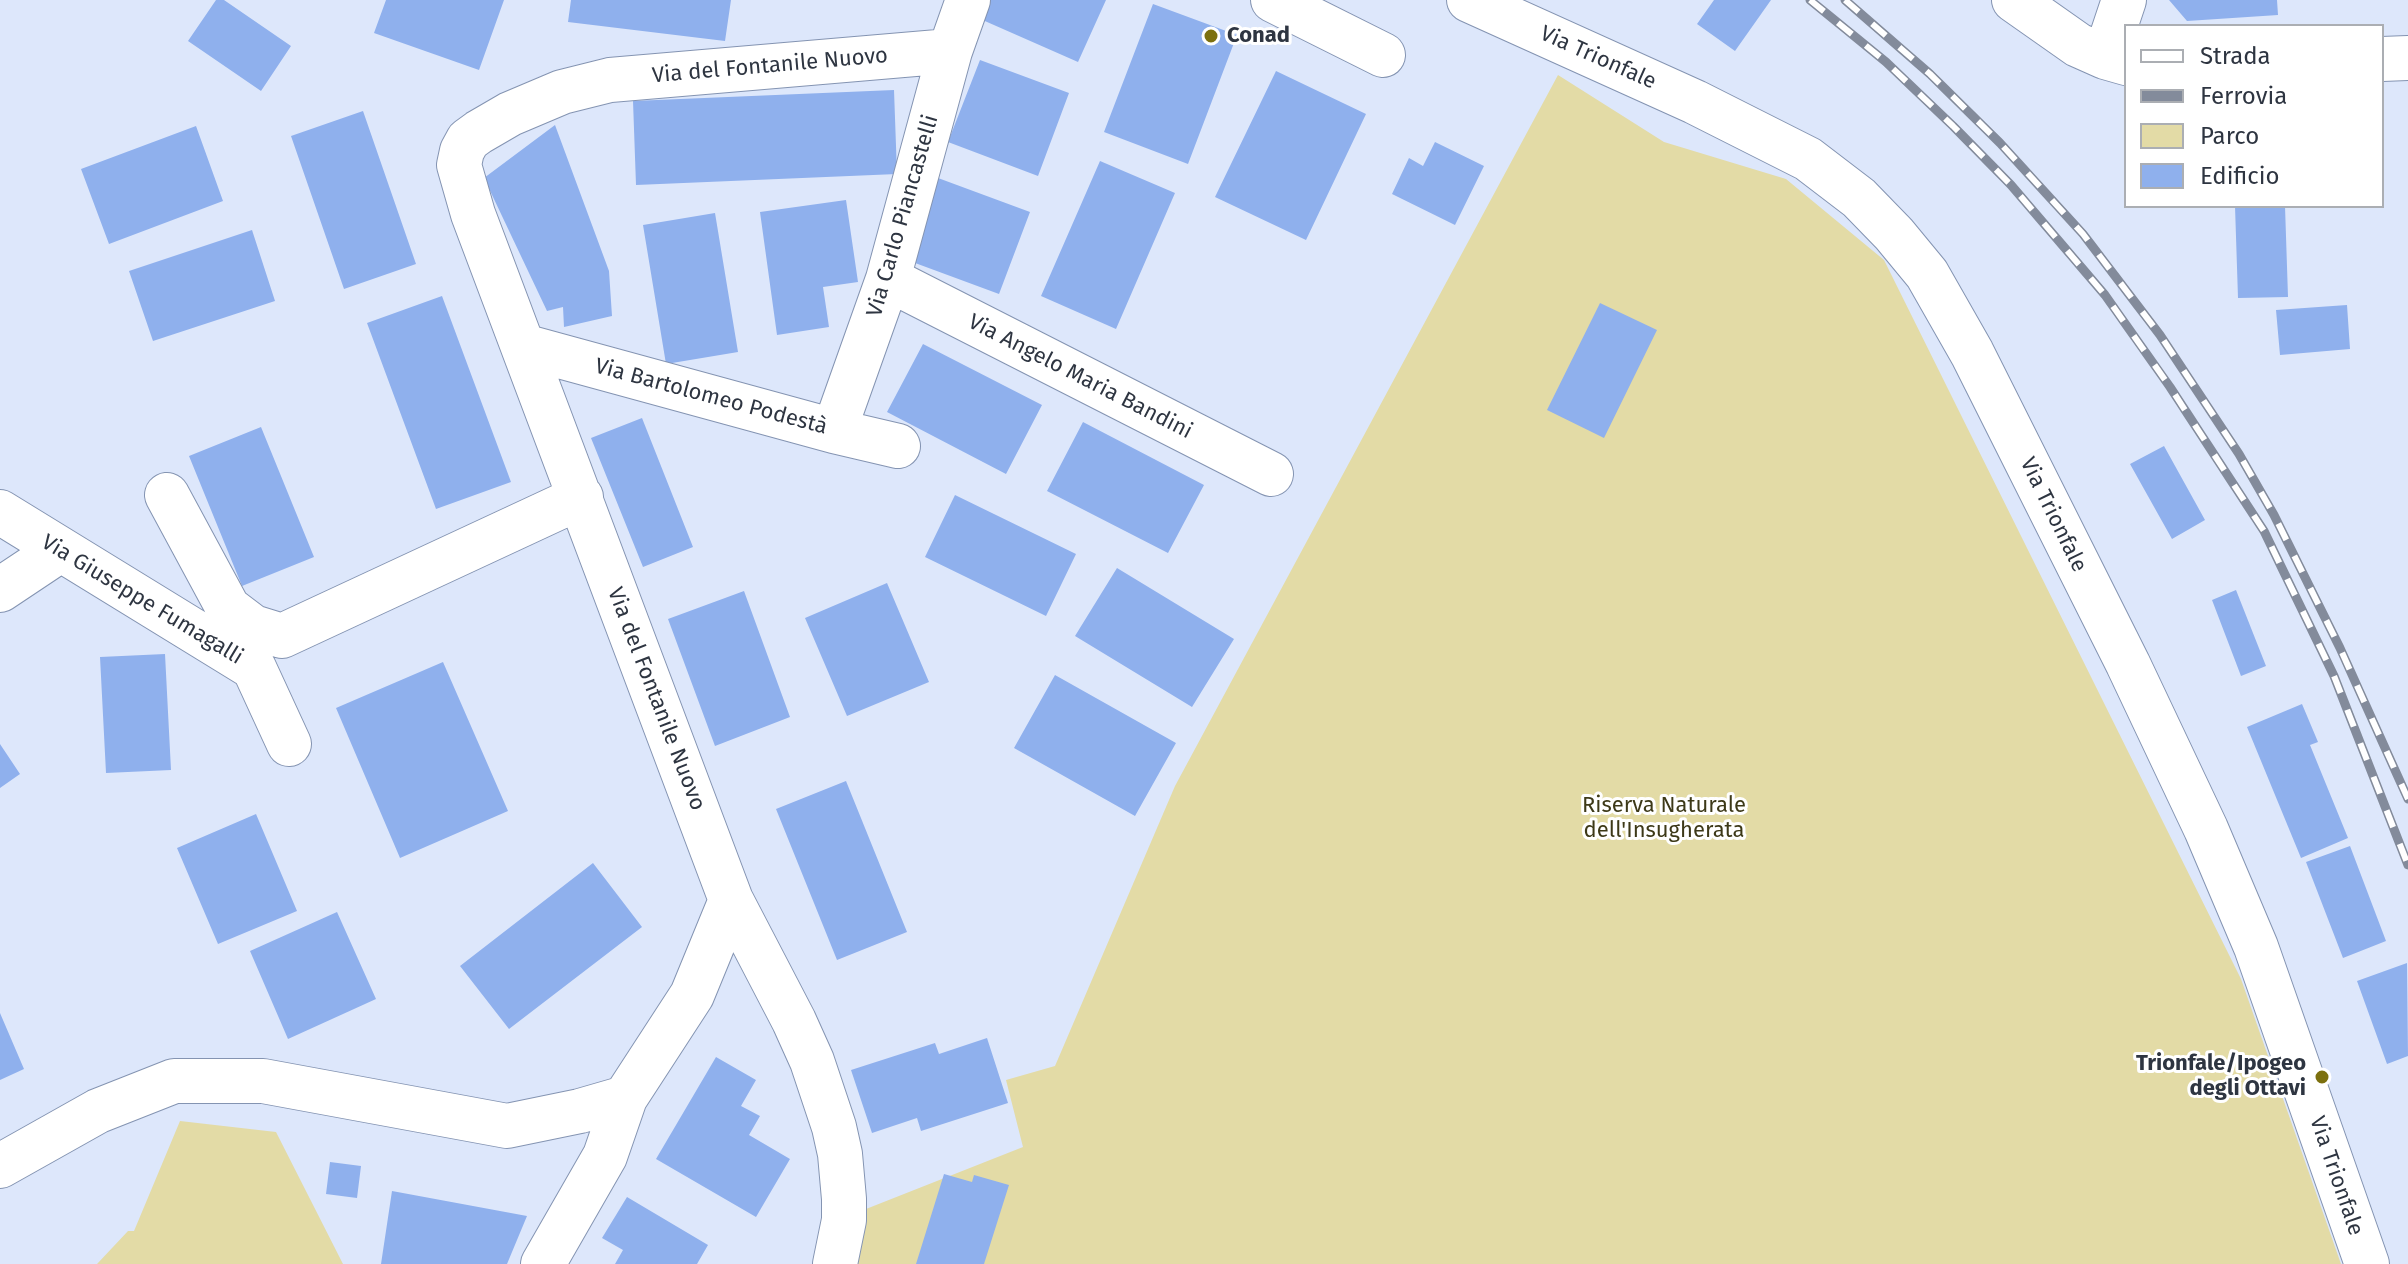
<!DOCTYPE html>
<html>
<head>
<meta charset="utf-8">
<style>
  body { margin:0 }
  #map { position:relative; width:2408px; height:1264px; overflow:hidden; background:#dde7fb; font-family:"Fira Sans",sans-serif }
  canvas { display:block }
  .legend { position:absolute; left:2124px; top:24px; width:260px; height:184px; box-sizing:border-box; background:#fff; border:2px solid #abaeb3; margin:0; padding:10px 14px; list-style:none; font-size:24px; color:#2e3541 }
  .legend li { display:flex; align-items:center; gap:16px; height:40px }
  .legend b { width:40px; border:2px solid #abaeb3 }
</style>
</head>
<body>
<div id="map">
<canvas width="2408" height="1264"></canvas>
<ul class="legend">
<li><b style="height:10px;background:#fff"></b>Strada</li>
<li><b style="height:10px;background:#838b9b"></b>Ferrovia</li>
<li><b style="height:22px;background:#e3dba6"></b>Parco</li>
<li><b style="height:22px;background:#8fb0ed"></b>Edificio</li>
</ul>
</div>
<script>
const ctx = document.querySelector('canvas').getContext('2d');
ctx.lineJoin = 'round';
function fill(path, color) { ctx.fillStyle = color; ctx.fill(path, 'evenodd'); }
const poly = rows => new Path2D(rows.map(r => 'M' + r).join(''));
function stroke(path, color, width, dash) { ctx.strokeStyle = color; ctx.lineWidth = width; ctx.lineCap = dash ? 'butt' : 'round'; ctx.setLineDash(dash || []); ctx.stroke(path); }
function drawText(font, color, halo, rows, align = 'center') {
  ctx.font = font + ' "Fira Sans",sans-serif'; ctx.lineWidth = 6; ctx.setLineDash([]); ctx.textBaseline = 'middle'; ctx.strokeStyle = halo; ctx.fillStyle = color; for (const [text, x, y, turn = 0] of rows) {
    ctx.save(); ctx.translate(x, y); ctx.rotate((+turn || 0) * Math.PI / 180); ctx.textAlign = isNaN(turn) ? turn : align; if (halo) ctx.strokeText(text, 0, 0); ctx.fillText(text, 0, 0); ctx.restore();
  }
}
fill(poly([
  [1558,75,1664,142,1786,179,1884,260,2241,979,2341,1264,858,1264,866,1209,1023,1147,1006,1080,1055,1066,1175,786],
  [180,1121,276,1132,343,1264,97,1264,128,1231,134,1231]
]), '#e3dba6');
fill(poly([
  [216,0,224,0,291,46,261,91,188,41],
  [386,0,504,0,479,70,374,33],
  [571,0,731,0,725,41,568,22],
  [986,0,1106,0,1078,62,978,18],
  [1714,0,1771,0,1735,51,1697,24],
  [2169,0,2277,0,2278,15,2187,21],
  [1153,4,1237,35,1188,164,1104,132],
  [980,60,1069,93,1038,176,948,142],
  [1276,71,1366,114,1306,240,1215,197],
  [894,90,897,174,636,185,633,101],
  [363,111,416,264,344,289,291,136],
  [555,125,609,271,612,316,564,327,563,307,547,311,484,178],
  [196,126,223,201,109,244,81,169],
  [1435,142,1484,166,1455,225,1392,194,1409,158,1423,166],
  [1100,161,1175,193,1116,329,1041,296],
  [938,178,1030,212,999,294,907,260],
  [846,200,858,282,823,287,829,327,777,335,760,212],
  [2235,206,2285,206,2288,297,2238,298],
  [715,213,738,352,666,364,643,225],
  [252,230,275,301,153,341,129,271],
  [442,296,511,482,436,509,367,323],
  [1600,303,1657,330,1604,438,1547,410],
  [2347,305,2350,349,2280,355,2276,310],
  [923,344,1042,405,1006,474,887,412],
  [642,418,693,547,643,567,591,438],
  [1083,422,1204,485,1168,553,1047,491],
  [261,427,314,557,242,586,189,456],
  [2164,446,2205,520,2172,539,2130,464],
  [955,495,1076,554,1046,616,925,557],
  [1117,568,1234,639,1192,707,1075,636],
  [887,583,929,682,847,716,805,618],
  [2236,590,2266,666,2241,676,2212,600],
  [744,591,790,717,715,746,668,619],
  [165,654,171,770,106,773,100,657],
  [443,662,508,811,400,858,336,708],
  [1055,675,1176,743,1135,816,1014,748],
  [2302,704,2318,742,2310,745,2348,838,2301,858,2247,727],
  [0,744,20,774,0,788],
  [846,781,907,932,837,960,776,809],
  [256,814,297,911,218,944,177,848],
  [2350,846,2386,941,2343,958,2306,862],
  [593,863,642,927,509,1029,460,966],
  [337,912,376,999,288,1039,250,951],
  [2407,963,2408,1056,2387,1064,2357,981],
  [0,1013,24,1069,0,1080],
  [987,1038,1008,1103,921,1131,917,1118,872,1133,851,1070,935,1043,939,1054],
  [716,1057,756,1080,741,1106,760,1116,749,1135,790,1159,756,1217,656,1159],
  [330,1162,361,1166,357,1198,326,1194],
  [944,1174,972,1182,974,1175,1009,1185,984,1264,916,1264],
  [392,1191,527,1216,507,1264,381,1264],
  [627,1197,708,1245,697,1264,615,1264,623,1250,602,1238]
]), '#8fb0ed');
const minor = poly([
  [1273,0,1383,55],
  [2014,0,2078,45,2105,57,2126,63],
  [2105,57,2124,0],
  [2382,59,2408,58],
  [888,279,1271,474],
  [523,346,834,431,898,446],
  [834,431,888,279,950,51,968,0],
  [167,495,228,608,253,627,282,636,581,497],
  [0,512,254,668,289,744],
  [0,590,60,550],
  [731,900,794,1021,812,1061,834,1127,840,1154,844,1199,844,1220,835,1264],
  [0,1166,98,1111,174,1081,263,1081,507,1126,580,1111,625,1098,692,995,731,900,473,214,459,165,462,151,468,140,479,132,510,114,562,92,610,80,950,51],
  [543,1264,605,1156,625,1098]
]);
const major = poly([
  [1469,0,1695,102,1808,159,1859,198,1894,234,1927,274,1972,353,2128,664,2206,829,2256,947,2367,1264]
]);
stroke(minor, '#8494b2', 46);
stroke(major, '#8494b2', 46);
stroke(minor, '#fff', 44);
stroke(major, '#fff', 44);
const rail = poly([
  [1810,0,1886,62,1953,126,2011,185,2105,295,2170,387,2264,531,2334,676,2408,865],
  [1845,0,1930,74,2000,143,2083,234,2160,335,2239,454,2274,515,2340,648,2408,799]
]);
stroke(rail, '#838b9b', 9);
stroke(rail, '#fff', 6, [18]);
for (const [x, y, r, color] of [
  [1211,36,8,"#7c700f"],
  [2322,1077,8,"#7c700f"]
]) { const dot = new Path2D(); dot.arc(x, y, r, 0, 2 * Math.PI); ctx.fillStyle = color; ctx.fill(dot); stroke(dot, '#fff', 3); }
drawText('bold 22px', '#2e3541', '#fff', [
  ["Conad",1227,36],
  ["Trionfale/Ipogeo",2306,1064,"right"],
  ["degli Ottavi",2306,1089,"right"]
], 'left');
drawText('22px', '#2e3541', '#fff', [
  ["Via Trionfale",1598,58,24],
  ["Via del Fontanile Nuovo",770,66,-5],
  ["Via Carlo Piancastelli",903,216,-74],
  ["Via Angelo Maria Bandini",1080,377,27],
  ["Via Bartolomeo Podestà",711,397,15],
  ["Via Trionfale",2053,515,64],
  ["Via Giuseppe Fumagalli",142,600,31],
  ["Via del Fontanile Nuovo",656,699,69],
  ["Via Trionfale",2336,1176,71]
]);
drawText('22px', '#3d3918', '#fff', [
  ["Riserva Naturale",1664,806],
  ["dell'Insugherata",1664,831]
]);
</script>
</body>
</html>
